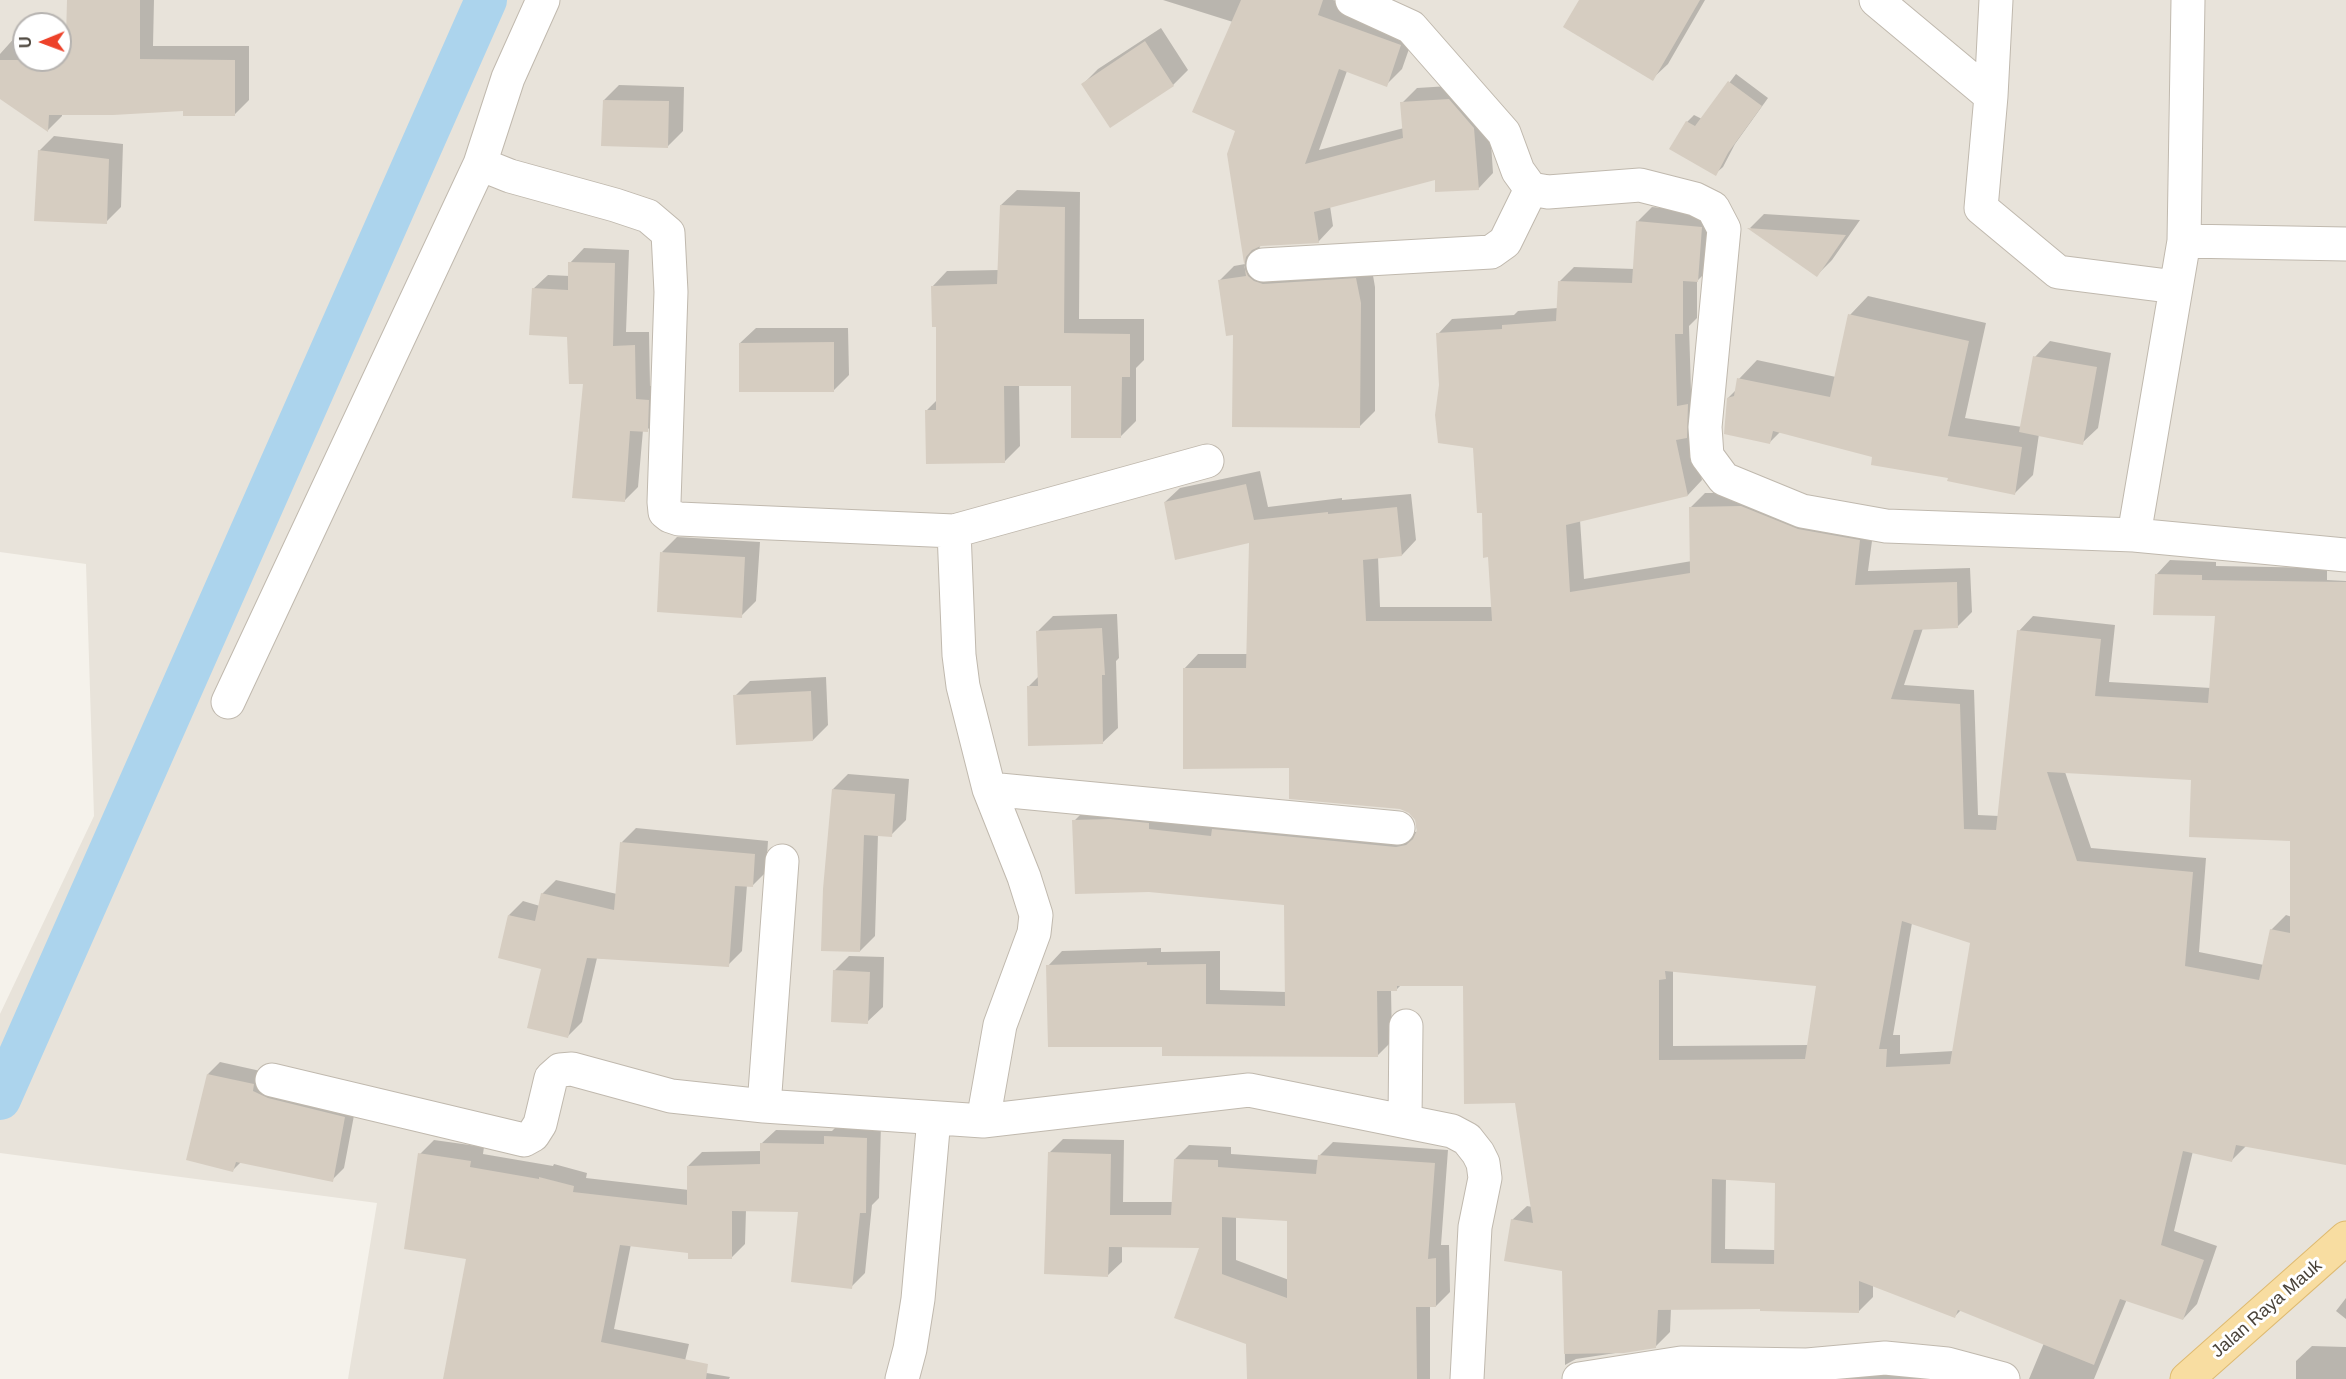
<!DOCTYPE html>
<html>
<head>
<meta charset="utf-8">
<style>
  body { margin:0 }
  #map { position:relative; width:2346px; height:1379px; overflow:hidden; background:#f5f2eb; font-family:Helvetica,sans-serif }
  canvas { display:block }
  .north { position:absolute; left:12px; top:12px; width:60px; height:60px; box-sizing:border-box; background:#fff; border:2px solid #b6b3b0; border-radius:50%; rotate:269deg; font-size:16px; font-weight:700; line-height:24px; text-align:center; color:#494239 }
  .north::after { content:''; display:block; margin:auto; width:21px; height:27px; background:#ed422a; clip-path:polygon(50% 0,100% 100%,50% 72%,0 100%) }
</style>
</head>
<body>
<div id="map">
<canvas width="2346" height="1379"></canvas>
<div class="north">U</div>
</div>
<script>
const ctx = document.querySelector('canvas').getContext('2d');
ctx.lineJoin = 'round';
function fill(path, color) { ctx.fillStyle = color; ctx.fill(path, 'evenodd'); }
const poly = rows => new Path2D(rows.map(r => 'M' + r).join(''));
function stroke(path, color, width, dash) { ctx.strokeStyle = color; ctx.lineWidth = width; ctx.lineCap = dash ? 'butt' : 'round'; ctx.setLineDash(dash || []); ctx.stroke(path); }
function drawText(font, color, halo, rows, align = 'center') {
  ctx.font = font + ' Helvetica,sans-serif'; ctx.lineWidth = 6; ctx.setLineDash([]); ctx.textBaseline = 'middle'; ctx.strokeStyle = halo; ctx.fillStyle = color; for (const [text, x, y, turn = 0] of rows) {
    ctx.save(); ctx.translate(x, y); ctx.rotate((+turn || 0) * Math.PI / 180); ctx.textAlign = isNaN(turn) ? turn : align; if (halo) ctx.strokeText(text, 0, 0); ctx.fillText(text, 0, 0); ctx.restore();
  }
}
fill(poly([
  [0,0,2346,0,2346,1379,348,1379,377,1203,0,1153,0,1014,94,816,86,564,0,552],
  [24,24,60,24,60,60,24,60]
]), '#e8e3da');
fill(poly([
  [68,0,154,0,153,46,249,46,249,100,234,115,184,110,62,113,62,116,48,130,0,97,0,54,17,35,24,39,24,60,53,60,60,65,60,39,68,31],
  [1163,0,1333,0,1416,29,1402,69,1386,85,1347,71,1319,150,1404,128,1402,103,1417,88,1465,85,1489,112,1493,173,1478,189,1436,178,1330,206,1333,226,1318,242,1260,245,1259,251,1371,264,1375,287,1375,411,1360,426,1234,333,1219,281,1234,266,1245,264,1228,155,1237,130,1233,22],
  [1581,0,1705,0,1668,64,1652,79],
  [1161,28,1188,70,1173,85,1083,84,1098,69],
  [1736,74,1768,98,1735,144,1723,167,1715,174,1687,122,1694,115,1702,119],
  [619,85,684,87,683,131,668,146,604,100],
  [54,136,123,144,121,207,106,222,39,151],
  [1017,190,1080,192,1079,319,1144,319,1144,360,1136,368,1136,421,1121,436,1073,385,1019,384,1020,446,1005,461,926,411,937,400,937,325,932,287,947,271,999,270,1001,205],
  [1652,207,1715,213,1712,266,1697,281,1697,318,1689,326,1691,392,1702,390,1691,432,1702,480,1688,495,1580,520,1584,579,1692,561,1691,507,1705,493,1756,493,1874,526,1868,571,1970,568,1972,612,1957,627,1923,628,1904,685,1974,690,1978,815,1999,816,2019,631,2033,616,2115,625,2109,682,2211,688,2216,615,2156,575,2170,560,2216,562,2216,566,2327,568,2327,580,2346,581,2346,1164,2246,1146,2232,1160,2193,1151,2174,1231,2217,1246,2197,1304,2183,1319,2127,1299,2094,1379,2029,1379,2044,1343,1961,1310,1955,1316,1873,1285,1873,1297,1858,1312,1761,1308,1671,1308,1670,1332,1655,1347,1576,1359,1565,1365,1564,1270,1512,1220,1527,1206,1532,1207,1516,1102,1465,985,1401,985,1396,990,1391,990,1392,1041,1377,1056,1163,1045,1048,966,1062,951,1161,948,1161,952,1220,951,1220,990,1286,992,1285,903,1074,821,1088,807,1417,832,1416,819,1410,812,1290,767,1184,669,1198,654,1248,654,1251,541,1165,502,1180,488,1260,471,1268,507,1342,498,1342,500,1411,494,1416,540,1402,555,1378,557,1380,607,1492,607,1489,556,1474,446,1441,385,1438,334,1452,319,1514,315,1518,311,1558,308,1559,282,1574,267,1635,269,1637,222],
  [2065,772,2192,779,2291,840,2292,917,2286,915,2271,930,2264,965,2199,952,2206,858,2091,848],
  [1912,923,1971,942,1954,1051,1900,1054,1900,1035,1893,1035],
  [1673,970,1817,984,1808,1045,1673,1046],
  [1726,1178,1777,1181,1775,1250,1725,1249],
  [1764,214,1860,220,1832,260,1817,275,1750,228],
  [584,248,629,250,626,332,649,332,650,386,662,386,661,416,647,430,643,430,638,487,624,501,568,335,533,289,548,275,570,276,570,263],
  [1868,296,1986,323,1965,418,2022,427,2035,357,2050,341,2111,353,2098,428,2082,443,2039,434,2033,475,2014,494,1781,431,1770,442,1728,398,1736,390,1739,379,1757,360,1836,377,1850,315],
  [756,328,848,328,849,375,834,390,740,343],
  [677,537,760,542,756,601,741,616,662,552],
  [1117,614,1119,658,1116,661,1118,728,1102,743,1028,687,1039,676,1038,631,1053,616],
  [826,677,828,725,813,740,735,696,750,681],
  [848,774,909,779,906,820,891,835,878,834,875,936,860,951,833,789],
  [636,828,768,841,766,872,752,886,747,885,742,951,728,965,597,958,582,1022,568,1036,543,968,509,915,523,901,540,906,542,894,556,880,617,894,622,842],
  [849,956,884,957,883,1007,867,1022,834,971],
  [220,1062,265,1072,356,1105,344,1168,332,1180,241,1162,233,1170,208,1074],
  [840,1123,881,1124,879,1198,872,1205,865,1273,851,1287,800,1211,746,1210,745,1244,731,1258,631,1244,614,1329,689,1344,683,1369,730,1377,729,1379,445,1379,467,1258,420,1154,434,1140,484,1147,483,1154,553,1166,554,1164,587,1173,586,1178,689,1190,688,1166,702,1152,762,1151,762,1143,776,1130,832,1131],
  [1063,1139,1124,1140,1123,1202,1173,1202,1175,1159,1189,1145,1231,1147,1231,1154,1319,1160,1319,1156,1333,1142,1448,1150,1441,1245,1449,1245,1450,1292,1436,1306,1430,1306,1430,1379,1249,1379,1247,1343,1202,1246,1122,1246,1122,1262,1108,1275,1049,1153],
  [1236,1216,1289,1219,1289,1280,1236,1260],
  [2346,1298,2346,1319,2336,1311],
  [2312,1346,2346,1347,2346,1379,2296,1379,2296,1361],
  [1823,1369,1937,1379,1624,1379]
]), '#0003');
stroke(poly([
  [0,1099,486,0]
]), '#acd4ed', 42);
fill(poly([
  [67,0,140,0,140,59,235,60,235,116,183,116,183,111,113,115,49,115,48,132,0,99,0,60,60,60,60,39,66,38],
  [1241,0,1323,0,1318,15,1401,45,1387,87,1339,69,1305,164,1403,138,1400,102,1449,99,1474,128,1479,190,1435,192,1435,180,1314,212,1319,243,1261,246,1252,250,1246,257,1244,267,1248,276,1254,281,1263,284,1356,278,1361,303,1360,428,1232,427,1233,335,1226,336,1218,280,1246,276,1227,154,1235,131,1192,112],
  [1579,0,1700,0,1653,81,1563,27],
  [1145,41,1174,86,1110,128,1081,84],
  [1728,81,1762,106,1728,153,1716,176,1669,149,1686,121,1695,126],
  [603,100,669,101,668,148,601,146],
  [38,150,109,159,107,224,34,221],
  [1000,205,1065,207,1064,333,1130,334,1130,377,1122,377,1121,438,1071,438,1071,386,1004,386,1005,463,926,464,925,410,936,410,936,327,932,327,931,286,997,284],
  [1636,221,1702,227,1698,282,1683,281,1683,334,1675,334,1677,406,1688,404,1687,438,1676,440,1688,496,1566,525,1570,592,1690,573,1689,507,1741,506,1798,529,1860,540,1855,585,1957,582,1958,628,1914,630,1891,699,1960,704,1964,829,1996,830,2017,630,2101,639,2095,696,2208,703,2215,616,2153,615,2155,574,2202,575,2202,580,2346,582,2346,1165,2236,1145,2232,1162,2183,1151,2161,1245,2204,1260,2183,1320,2120,1299,2094,1365,1958,1310,1955,1318,1859,1281,1859,1313,1760,1311,1760,1309,1658,1310,1656,1348,1624,1353,1564,1354,1562,1271,1504,1261,1511,1219,1533,1223,1515,1103,1464,1104,1463,986,1397,986,1397,991,1377,991,1378,1057,1162,1056,1162,1047,1048,1047,1046,965,1147,962,1147,965,1206,964,1206,1004,1285,1006,1284,905,1149,892,1075,894,1072,820,1110,819,1149,823,1149,829,1211,836,1212,829,1396,847,1406,845,1413,839,1417,830,1415,820,1409,813,1400,809,1289,799,1289,768,1183,769,1183,668,1246,668,1249,543,1175,560,1164,502,1246,484,1254,520,1328,512,1328,514,1397,507,1402,556,1363,560,1366,621,1492,621,1488,557,1483,558,1482,513,1477,513,1473,448,1438,443,1435,415,1439,385,1436,333,1502,329,1502,325,1556,321,1558,281,1632,283],
  [2047,772,2191,780,2189,837,2290,841,2290,933,2270,929,2259,980,2185,966,2193,872,2077,861],
  [1902,921,1970,943,1950,1064,1886,1067,1887,1049,1879,1049],
  [1665,971,1816,986,1805,1059,1659,1060,1659,980,1666,979],
  [1712,1179,1775,1183,1774,1264,1711,1263],
  [1747,228,1846,235,1817,277],
  [568,262,615,263,613,346,635,345,636,399,649,400,648,432,630,431,625,502,572,498,583,384,569,384,567,337,529,335,532,288,568,290],
  [1848,314,1969,341,1948,436,2022,447,2015,495,1947,481,1948,478,1871,465,1872,457,1773,431,1770,444,1724,434,1727,398,1734,396,1737,378,1830,397],
  [834,342,834,392,739,392,739,343],
  [2033,356,2097,367,2083,445,2019,432],
  [660,552,745,557,742,618,657,612],
  [1102,628,1105,675,1102,675,1103,744,1028,746,1027,686,1038,686,1036,631],
  [811,691,813,741,736,745,733,695],
  [832,789,895,794,892,837,864,835,860,952,821,951,823,889],
  [620,842,755,854,753,887,735,886,729,967,587,958,568,1038,527,1028,541,969,498,958,508,915,535,921,541,893,614,910],
  [833,970,870,972,868,1024,831,1022],
  [207,1074,254,1084,253,1091,268,1098,345,1117,333,1182,236,1162,233,1172,186,1160],
  [824,1136,867,1138,866,1213,860,1213,852,1289,791,1282,798,1212,732,1211,732,1259,688,1259,688,1253,620,1245,601,1342,708,1364,706,1379,443,1379,466,1259,404,1249,418,1153,471,1161,470,1167,539,1179,539,1177,574,1186,573,1192,687,1205,687,1166,760,1164,760,1143,824,1144],
  [1048,1152,1111,1154,1110,1215,1171,1215,1174,1159,1218,1160,1218,1167,1316,1174,1318,1155,1435,1163,1428,1259,1436,1258,1436,1307,1416,1307,1417,1379,1247,1379,1246,1344,1174,1318,1199,1248,1109,1247,1108,1277,1044,1274],
  [1222,1217,1287,1221,1287,1298,1222,1274]
]), '#d6cdc1');
const minor = poly([
  [1352,0,1411,27,1504,133,1518,171,1531,189,1548,192,1640,185,1695,199,1713,208,1724,229,1705,427,1707,456,1724,479,1802,511,1886,526,2134,535,2346,555],
  [1876,0,1991,96],
  [1996,0,1991,96,1981,208,2058,272,2176,287],
  [480,164,510,176,615,205,648,216,668,233,671,292,664,502,665,512,670,516,679,519,954,531,959,655,963,686,989,789,1024,877,1036,915,1034,933,1000,1025,983,1121],
  [2184,241,2346,244],
  [1263,265,1491,252,1505,242,1531,189],
  [954,531,1207,461],
  [2134,535,2184,241,2188,0],
  [228,702,480,164,508,78,543,0],
  [989,789,1398,828],
  [272,1080,524,1140,533,1135,540,1124,551,1078,560,1070,572,1069,671,1096,764,1106,983,1121,1249,1090,1452,1131,1467,1139,1478,1153,1483,1163,1485,1178,1475,1227,1467,1379],
  [764,1106,782,861],
  [1405,1120,1406,1026],
  [902,1379,910,1349,918,1299,934,1118],
  [1579,1379,1681,1363,1807,1365,1885,1358,1947,1364,2003,1379]
]);
const primary = poly([
  [2187,1379,2346,1238]
]);
stroke(minor, '#c0b9ae', 35);
stroke(primary, '#deba70', 35);
stroke(minor, '#fff', 33);
stroke(primary, '#f8dda1', 33);
drawText('18px', '#494239', '#fff', [
  ["Jalan Raya Mauk",2267,1309,-41]
]);
</script>
</body>
</html>
